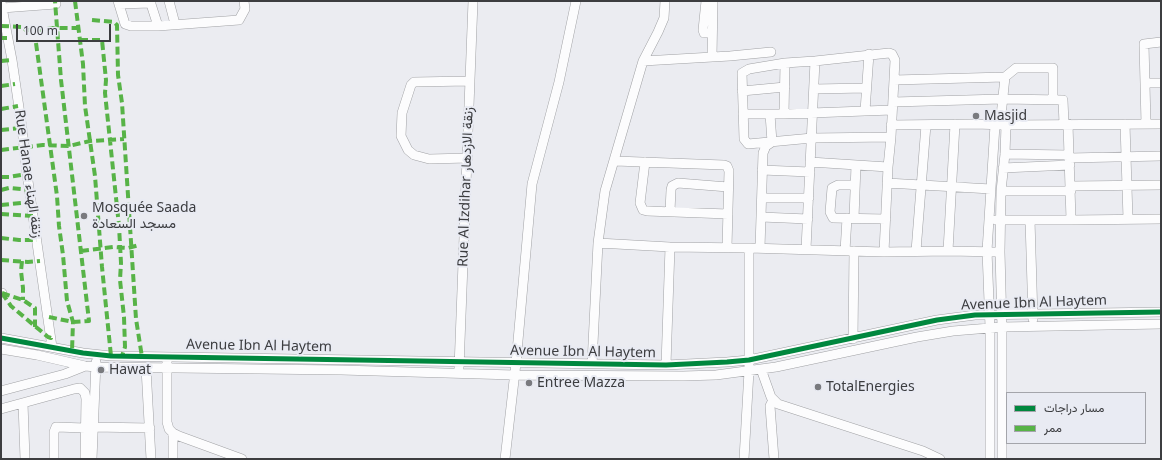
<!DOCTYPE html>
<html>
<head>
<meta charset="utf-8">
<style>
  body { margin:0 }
  #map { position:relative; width:1162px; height:460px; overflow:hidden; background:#ebecf1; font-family:"Noto Sans",Vazirmatn,sans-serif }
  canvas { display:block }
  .frame { position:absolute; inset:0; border:2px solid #3c3d40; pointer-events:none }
  .legend { position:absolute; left:1006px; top:392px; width:140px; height:52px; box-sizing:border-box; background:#e9ebf3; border:1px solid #a4a5ab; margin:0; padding:5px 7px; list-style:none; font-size:12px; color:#3c3d40 }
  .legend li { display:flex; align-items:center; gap:8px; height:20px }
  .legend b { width:20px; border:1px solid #a4a5ab }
  .scale { position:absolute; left:16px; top:24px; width:95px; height:18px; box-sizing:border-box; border:2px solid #3c3d40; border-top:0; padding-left:5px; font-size:12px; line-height:14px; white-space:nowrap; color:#3c3d40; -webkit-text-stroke:3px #e9ebf3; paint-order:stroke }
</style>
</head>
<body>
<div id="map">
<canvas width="1162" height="460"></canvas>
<div class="frame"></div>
<ul class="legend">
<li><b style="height:5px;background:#00873e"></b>مسار دراجات</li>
<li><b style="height:5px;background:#57b347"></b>ممر</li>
</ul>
<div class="scale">100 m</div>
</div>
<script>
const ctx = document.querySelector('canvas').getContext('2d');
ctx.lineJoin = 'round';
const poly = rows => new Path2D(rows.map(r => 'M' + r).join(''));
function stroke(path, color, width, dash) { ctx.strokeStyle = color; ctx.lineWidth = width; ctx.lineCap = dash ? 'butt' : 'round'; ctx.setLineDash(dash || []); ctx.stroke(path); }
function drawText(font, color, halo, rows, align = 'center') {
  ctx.font = font + ' "Noto Sans",Vazirmatn,sans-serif'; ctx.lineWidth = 4; ctx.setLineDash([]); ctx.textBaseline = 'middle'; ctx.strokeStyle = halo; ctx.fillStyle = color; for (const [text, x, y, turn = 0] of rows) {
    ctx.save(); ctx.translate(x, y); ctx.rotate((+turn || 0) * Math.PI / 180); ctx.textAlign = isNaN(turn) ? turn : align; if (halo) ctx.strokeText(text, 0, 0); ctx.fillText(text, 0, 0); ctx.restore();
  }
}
const minor = poly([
  [118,1,125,24,131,26,158,26,239,20,245,9,244,1],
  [150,1,158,26],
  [169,1,175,24],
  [706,1,703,30,704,33,712,33],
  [1,2,12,60,22,128,27,174,52,347],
  [119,4,151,3],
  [2,8,56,4],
  [712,57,713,1],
  [643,61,730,56,771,52],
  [1005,77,1016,68,1053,68,1053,100],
  [894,80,1005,77,1001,116,995,125,987,251,990,327,990,459],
  [1145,83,1161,83],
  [814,89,866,88],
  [742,91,785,87],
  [893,102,1002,99,1063,100,1064,124],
  [865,111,869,54],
  [743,114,784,114,892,110],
  [770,114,772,142],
  [784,114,785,63],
  [1001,116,1006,125,1005,154,1001,191,1000,252,1002,327,1002,459],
  [1068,124,1071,220],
  [1125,124,1128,219],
  [1146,124,1144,44,1161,42],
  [891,125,975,124,1006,125,1161,124],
  [1005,154,1069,155],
  [468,158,429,159,414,155,408,150,401,136,402,113,411,85,414,82,469,81],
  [1069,158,1161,156],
  [615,161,724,165,727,166,729,171,727,247],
  [645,162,640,203,643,210,647,211,728,214],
  [810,162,888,167],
  [1003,168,1070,165],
  [762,170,810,172],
  [887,183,991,189],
  [855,185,838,185,832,188,830,212,833,218,886,219],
  [1070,186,1161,185],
  [1001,191,1071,191],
  [762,198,809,198],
  [670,211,671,190,672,186,678,183,728,187],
  [761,217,808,219],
  [854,218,856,165],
  [996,220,1071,220,1161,219],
  [1030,220,1033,319],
  [598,243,670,247,749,248],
  [760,248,763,153,766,146,772,142],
  [806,249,815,61],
  [845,251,847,218],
  [916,251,926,125],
  [948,251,955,124],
  [884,252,888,167,891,137,895,60,892,54,889,53,815,61,785,63,749,69,742,73,744,139,748,144,812,138,891,137],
  [1,293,2,293],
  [1,338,83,353,111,356,666,365,727,362,749,360,937,320,975,315,1161,312],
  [853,339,854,251],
  [1,349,37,355,85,366,96,367,341,370,514,375,683,376,716,375,776,367,917,337,953,331,1002,327,1161,324],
  [167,362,167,422,169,429,173,433,179,436,242,459],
  [592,364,598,243,605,191,643,61,658,32,664,18,665,1],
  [666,365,670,247],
  [146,368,151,459],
  [459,368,473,1],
  [761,369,771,397,778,404,923,451,940,459],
  [1,391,65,374,85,366],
  [773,400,770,406,774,459],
  [23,403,25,459],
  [1,409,74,389,80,388,85,393,86,399,85,459],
  [93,427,150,428],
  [173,433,173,459],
  [54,459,54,432,56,427,85,428],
  [92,459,96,362],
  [505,459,516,363,532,184,559,82,576,1],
  [744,459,749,371,749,248,884,252,948,251,1000,252]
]);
stroke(minor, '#a0a1a4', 10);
stroke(minor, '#fcfcfd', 9);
stroke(poly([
  [75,1,83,64,85,106,95,176,102,267,111,356],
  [92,20,114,22,117,25,118,75,122,103,136,319,142,357],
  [1,26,23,27,26,30,40,30,53,28,79,28],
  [1,38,7,38],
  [80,40,102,40,106,80,105,93,119,226,121,263,120,280,124,317,125,347,122,356],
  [36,43,57,196,59,226,63,255,67,301,73,322,72,351],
  [1,61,12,60],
  [1,86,15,84],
  [1,109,18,106],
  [1,130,22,128],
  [1,150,43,145,69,146,90,141,124,139],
  [1,177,9,177,27,174],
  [1,190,9,188,30,190],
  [1,205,31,202],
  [1,214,33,216],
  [1,238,19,240,37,240],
  [81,251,113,247,128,248,139,245],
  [1,260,28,262,40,261],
  [22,261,21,271,23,288,23,300],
  [2,293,11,306,48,337,51,338,52,336],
  [2,293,23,300,35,308,35,327],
  [49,317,73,322,89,321,61,80,55,1]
]), '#57b347', 4, [8, 4]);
stroke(poly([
  [1,338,83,353,111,356,666,365,727,362,749,360,937,320,975,315,1161,312]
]), '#00873e', 5);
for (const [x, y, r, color] of [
  [976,116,4,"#797a7e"],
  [84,216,4,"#797a7e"],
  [101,370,4,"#797a7e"],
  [529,383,4,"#797a7e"],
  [818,387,4,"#797a7e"]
]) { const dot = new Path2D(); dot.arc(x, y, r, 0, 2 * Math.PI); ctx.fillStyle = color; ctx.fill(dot); stroke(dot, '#e9ebf3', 1.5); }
drawText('14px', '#3c3d40', '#e9ebf3', [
  ["Masjid",984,116],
  ["Mosquée Saada",92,208],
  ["مسجد السعادة",92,224],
  ["Hawat",109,370],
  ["Entree Mazza",537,383],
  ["TotalEnergies",826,387]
], 'left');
drawText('14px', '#3c3d40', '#e9ebf3', [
  ["Rue Hanae زنقة الهناء",28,174,82],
  ["Rue Al Izdihar زنقة الازدهار",466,187,-88],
  ["Avenue Ibn Al Haytem",1034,303,-2],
  ["Avenue Ibn Al Haytem",259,346,1],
  ["Avenue Ibn Al Haytem",583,352,1]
]);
</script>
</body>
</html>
